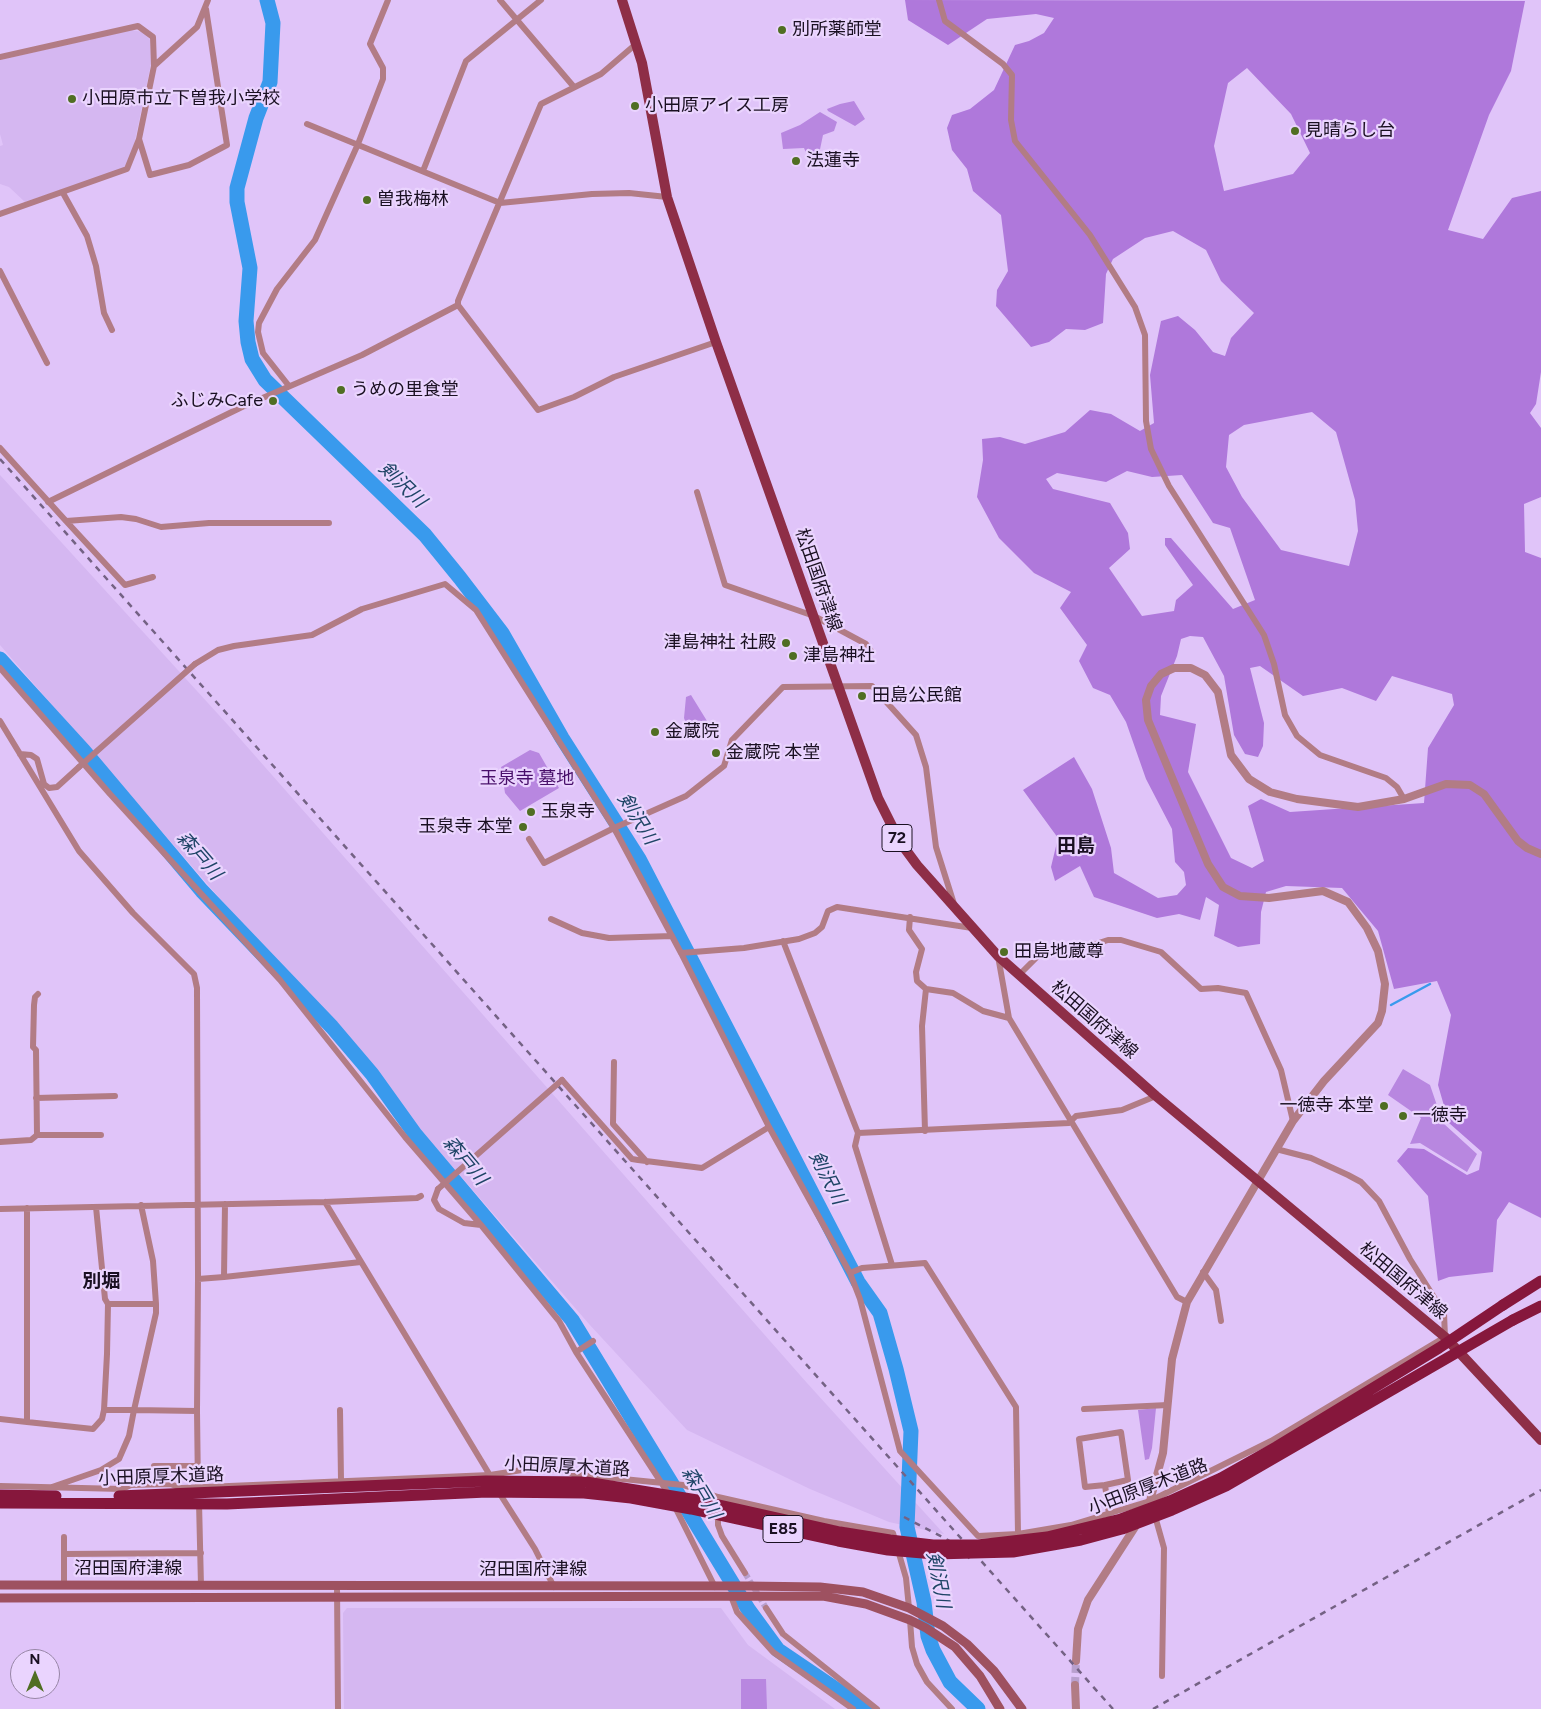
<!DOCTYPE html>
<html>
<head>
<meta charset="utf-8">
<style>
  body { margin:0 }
  #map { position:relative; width:1541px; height:1709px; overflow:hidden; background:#e0c4f9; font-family:Figtree,sans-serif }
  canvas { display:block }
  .north { position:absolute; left:10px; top:1649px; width:50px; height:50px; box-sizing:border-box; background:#ead4fe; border:1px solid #9786a6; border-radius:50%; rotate:0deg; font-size:14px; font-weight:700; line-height:20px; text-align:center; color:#1a1022 }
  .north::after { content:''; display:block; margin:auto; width:18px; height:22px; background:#506e23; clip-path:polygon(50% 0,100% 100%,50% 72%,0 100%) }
</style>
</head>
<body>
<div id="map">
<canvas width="1541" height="1709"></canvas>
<div class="north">N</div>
</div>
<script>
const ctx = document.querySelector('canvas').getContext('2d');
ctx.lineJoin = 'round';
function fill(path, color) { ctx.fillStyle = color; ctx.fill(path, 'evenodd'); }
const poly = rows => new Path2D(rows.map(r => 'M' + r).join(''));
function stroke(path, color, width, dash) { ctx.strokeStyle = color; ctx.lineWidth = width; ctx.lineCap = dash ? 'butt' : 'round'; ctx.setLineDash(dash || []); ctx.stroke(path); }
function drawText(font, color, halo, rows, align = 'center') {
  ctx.font = font + ' Figtree,"Noto Sans JP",sans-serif'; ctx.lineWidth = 4.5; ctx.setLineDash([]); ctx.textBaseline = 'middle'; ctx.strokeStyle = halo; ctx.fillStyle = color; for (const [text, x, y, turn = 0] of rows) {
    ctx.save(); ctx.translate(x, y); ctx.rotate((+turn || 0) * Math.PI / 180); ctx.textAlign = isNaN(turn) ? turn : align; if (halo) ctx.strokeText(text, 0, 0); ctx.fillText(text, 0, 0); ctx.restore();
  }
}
fill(poly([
  [131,30,143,32,150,40,151,64,133,150,126,165,122,169,25,202,9,187,0,184,0,146,3,145,0,134,0,60],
  [0,475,228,725,807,1383,944,1534,889,1522,810,1489,687,1430,589,1324,0,645],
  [347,1608,721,1608,748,1645,835,1709,344,1709,343,1613]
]), '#d5b7f1');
fill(poly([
  [854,101,865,119,855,126,828,111,827,109,840,104],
  [820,112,837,122,834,131,823,135,818,159,808,158,804,148,783,149,781,133,800,125],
  [691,695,707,721,689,732,684,718,686,697],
  [530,750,539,753,559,788,520,811,505,793,501,767],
  [1403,1069,1430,1085,1443,1123,1477,1154,1467,1172,1420,1143,1410,1144,1421,1118,1388,1095],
  [1156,1408,1152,1448,1149,1459,1145,1460,1138,1410],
  [741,1679,766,1679,767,1709,741,1709]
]), '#b887e0');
fill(poly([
  [905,0,1525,1,1511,71,1489,115,1448,230,1483,239,1512,198,1541,191,1541,372,1536,404,1530,413,1541,428,1541,497,1524,504,1525,552,1541,558,1541,1218,1509,1202,1497,1220,1493,1272,1449,1277,1438,1281,1428,1196,1397,1161,1408,1148,1424,1149,1467,1175,1479,1170,1482,1152,1449,1123,1438,1085,1451,1015,1437,981,1394,989,1378,931,1342,888,1286,886,1266,892,1261,912,1260,944,1238,947,1214,936,1219,905,1206,897,1200,920,1179,914,1157,918,1094,897,1080,866,1055,881,1051,867,1058,838,1023,790,1074,757,1092,789,1111,848,1114,873,1158,898,1177,895,1186,885,1184,872,1175,862,1172,829,1146,779,1126,722,1110,695,1093,688,1079,661,1087,645,1060,608,1071,592,1034,573,999,538,977,497,983,460,982,439,1000,437,1025,444,1065,432,1090,410,1111,414,1140,431,1154,423,1150,375,1161,321,1178,316,1195,330,1213,352,1225,356,1231,338,1254,313,1221,281,1206,250,1173,231,1145,238,1113,259,1106,274,1103,323,1085,330,1066,329,1049,342,1031,347,996,306,997,290,1008,271,1001,215,973,191,967,169,952,150,947,128,952,115,970,109,994,90,1015,45,1029,41,1044,33,1054,18,1036,14,987,19,948,45,908,20],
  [1247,68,1291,114,1310,153,1293,174,1224,191,1214,146,1228,83],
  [1312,412,1336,432,1355,500,1358,531,1349,566,1281,550,1242,497,1226,467,1229,435,1244,425],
  [1127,471,1152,477,1182,475,1213,523,1230,528,1255,600,1233,609,1171,538,1165,538,1165,545,1193,585,1176,600,1174,611,1142,616,1109,568,1130,549,1128,533,1110,503,1053,489,1046,479,1057,473,1106,482],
  [1190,636,1203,637,1224,676,1234,735,1245,754,1258,757,1263,746,1264,723,1250,668,1260,666,1303,696,1342,688,1376,701,1392,676,1452,694,1454,705,1428,748,1424,803,1290,812,1261,799,1248,806,1264,861,1252,868,1231,858,1188,772,1196,724,1160,715,1161,696,1177,656,1181,639]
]), '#af78db');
stroke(poly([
  [1391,1005,1430,984]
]), '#399aed', 2.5);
stroke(poly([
  [267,0,273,23,270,82,256,118,237,188,237,202,250,268,246,321,248,342,252,359,265,380,425,535,460,578,502,633,562,738,639,859,858,1282,880,1313,896,1369,911,1431,907,1527,924,1602,928,1636,933,1650,950,1682,978,1709],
  [0,659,84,751,202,891,332,1027,372,1074,415,1134,572,1320,748,1609,778,1650,865,1709]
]), '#399aed', 15);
stroke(poly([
  [745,1573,766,1608]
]), '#b8a0ce', 6, [6, 3]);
stroke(poly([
  [1075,1685,1076,1661]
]), '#b8a0ce', 8, [8, 4]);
stroke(poly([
  [500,0,574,87],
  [939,0,945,21,1003,64,1012,75,1011,120,1015,141,1090,235,1135,307,1145,335,1146,421,1151,449,1169,486,1264,635,1274,664,1285,715,1297,736,1320,755,1386,778,1397,787,1404,799],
  [636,44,601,74,541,104,458,301,458,305,538,410,574,397,614,377,716,342],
  [0,57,138,26,153,37,154,66],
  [307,124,500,203,592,194,629,193,667,197],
  [139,139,150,175,189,165,227,145,206,9],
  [423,171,466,61,541,0],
  [63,193,87,236,96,266,104,313,112,330],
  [0,214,127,169,139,139,154,66,197,27,208,0],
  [0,271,47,363],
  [289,386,263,353,258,332,259,323,277,289,315,240,358,144,383,79,383,68,370,44,388,0],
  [0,448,66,521,121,517,136,519,161,527,209,523,329,523],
  [697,492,725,585,814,616,866,644,871,651],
  [48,502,244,406,362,355,458,305],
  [66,521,125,585,153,577],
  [195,664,218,650,234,646,312,635,362,609,445,584,476,610,614,828,681,953,769,1127,850,1273,860,1299,900,1451,978,1536,1018,1534,1071,1525,1150,1501,1271,1441,1445,1337,1444,1313,1410,1259,1379,1201,1361,1182,1348,1175,1311,1158,1276,1149],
  [0,668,110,794,280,980,405,1137,481,1225],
  [0,721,79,851,133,913,194,974,197,988,198,1279],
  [20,754,31,755,37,759,44,784,49,788,57,787,79,767],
  [529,839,544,863,614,828,686,796,724,766,732,740,783,687,872,686,916,735,926,767,936,847,954,904],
  [910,917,909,930,922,949,916,972,917,981,926,989,922,1026,925,1131],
  [551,919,582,933,609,938,672,936],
  [783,941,858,1133,855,1146,892,1265],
  [681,953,744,948,799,939,815,933,822,927,828,911,837,907,972,928],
  [998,956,1009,1018,1177,1297,1187,1302],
  [1019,975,1040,954,1052,949,1080,949,1108,940,1121,940,1161,952,1201,989,1218,988,1246,993,1281,1070,1293,1121],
  [926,989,953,993,983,1011,1009,1018],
  [614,1062,613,1124,647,1162],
  [562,1080,632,1159,638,1160,702,1168,769,1127],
  [36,1098,115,1096],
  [858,1133,1069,1123,1076,1116,1122,1110,1156,1096],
  [37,1135,101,1135],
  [0,1142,31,1140,37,1135,36,1050,33,1047,34,1005,35,997,38,994],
  [438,1189,434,1200,439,1209,464,1223,481,1225,559,1321,576,1352,670,1496],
  [325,1202,491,1477],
  [141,1205,153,1261,156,1304],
  [27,1208,27,1422,93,1429,102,1419,104,1410,107,1354,108,1304,105,1299,96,1207],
  [0,1209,325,1202,417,1198,421,1196],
  [1203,1272,1216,1290,1221,1321],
  [850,1273,862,1268,925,1263,1016,1407,1018,1534],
  [224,1277,361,1262],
  [108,1304,156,1304,156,1313,134,1410,197,1411,198,1279,224,1277,225,1204],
  [576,1352,593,1341],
  [1084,1409,1168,1405],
  [340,1410,341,1480],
  [197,1411,198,1490],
  [0,1419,27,1422],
  [154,1466,198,1466],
  [1105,1485,1128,1480,1121,1432,1079,1439,1085,1487,1105,1485,1109,1514],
  [0,1486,122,1489,131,1485,170,1484,182,1488,490,1475,522,1470,564,1470,573,1474,683,1485,718,1497,824,1521,893,1533,906,1578,909,1608],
  [52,1487,101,1470,119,1459,129,1436,134,1410,104,1410],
  [498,1491,535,1549,554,1587],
  [199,1502,201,1586],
  [674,1505,715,1587],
  [718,1513,718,1525,722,1536,745,1573],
  [1155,1516,1164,1548,1162,1676],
  [64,1554,201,1553],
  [64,1586,64,1537],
  [337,1586,338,1709],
  [731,1596,737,1612,773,1652,853,1709],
  [766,1608,783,1634,877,1709],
  [910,1620,912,1647,917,1664,927,1682,952,1709]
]), '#b27c85', 6);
stroke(poly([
  [1144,1512,1150,1501,1163,1453,1172,1359,1187,1302,1293,1121,1324,1081,1378,1023,1382,1011,1385,984,1378,951,1367,928,1348,902,1323,891,1269,898,1240,896,1223,887,1208,864,1148,720,1146,700,1151,686,1161,674,1174,668,1191,668,1205,675,1218,692,1231,755,1249,779,1270,792,1297,799,1358,807,1404,799,1446,784,1470,785,1484,794,1518,841,1527,848,1541,854],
  [1076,1661,1078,1629,1088,1600,1137,1524],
  [1075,1685,1076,1709]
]), '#b27c85', 8);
stroke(poly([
  [0,1585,747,1586,820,1587,863,1592,909,1608,943,1626,967,1644,994,1671,1022,1709],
  [0,1598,823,1596,866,1604,910,1620,926,1628,955,1647,980,1676,1000,1709]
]), '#9e5160', 9);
stroke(poly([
  [622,0,642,63,667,197,716,342,878,798,900,842,917,865,998,956,1156,1096,1445,1337,1541,1440]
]), '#8e2e47', 10);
stroke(poly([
  [1503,1305,1541,1281],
  [1513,1320,1541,1306]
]), '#86173c', 11);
stroke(poly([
  [0,459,1113,1709],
  [904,1517,948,1540,974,1562],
  [1153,1709,1541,1490]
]), '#746284', 2.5, [6, 6]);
stroke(poly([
  [79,767,195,664],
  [438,1189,562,1080]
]), '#b27c85', 6);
stroke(poly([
  [0,1495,56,1496],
  [119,1496,486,1481,586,1482,697,1500,840,1532,890,1540,933,1545,978,1545,1047,1537,1121,1519,1170,1501,1221,1478,1276,1447,1439,1348,1503,1305],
  [0,1503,227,1504,487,1492,584,1493,631,1498,691,1509,838,1541,888,1550,934,1554,1013,1552,1081,1540,1122,1529,1172,1510,1226,1486,1513,1320]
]), '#86173c', 11);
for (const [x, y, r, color] of [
  [782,30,5,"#506e23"],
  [72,99,5,"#506e23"],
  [635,106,5,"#506e23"],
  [1295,131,5,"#506e23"],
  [796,161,5,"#506e23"],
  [367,200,5,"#506e23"],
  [341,390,5,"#506e23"],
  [273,401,5,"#506e23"],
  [786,643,5,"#506e23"],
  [793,656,5,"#506e23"],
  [862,696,5,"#506e23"],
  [655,732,5,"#506e23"],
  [716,753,5,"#506e23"],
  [531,812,5,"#506e23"],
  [523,827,5,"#506e23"],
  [1004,952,5,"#506e23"],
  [1384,1106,5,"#506e23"],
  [1403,1116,5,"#506e23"]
]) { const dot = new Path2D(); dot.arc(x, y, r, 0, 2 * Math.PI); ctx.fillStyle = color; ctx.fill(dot); stroke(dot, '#ead4fe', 2); }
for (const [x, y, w] of [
  [897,838,30],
  [783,1529,40]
]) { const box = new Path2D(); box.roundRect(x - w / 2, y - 13.5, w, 27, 4); ctx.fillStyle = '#ead4fe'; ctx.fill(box); stroke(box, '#1a1022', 1); }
drawText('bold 16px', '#1a1022', null, [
  ["72",897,838],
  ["E85",783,1529]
]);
drawText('18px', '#1a1022', '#ead4fe', [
  ["別所薬師堂",792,30],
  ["小田原市立下曽我小学校",82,99],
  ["小田原アイス工房",645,106],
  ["見晴らし台",1305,131],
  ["法蓮寺",806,161],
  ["曽我梅林",377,200],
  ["うめの里食堂",351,390],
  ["ふじみCafe",263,401,"right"],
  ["津島神社 社殿",776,643,"right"],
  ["津島神社",803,656],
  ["田島公民館",872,696],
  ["金蔵院",665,732],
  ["金蔵院 本堂",726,753],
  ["玉泉寺",541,812],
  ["玉泉寺 本堂",513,827,"right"],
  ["田島地蔵尊",1014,952],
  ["一徳寺 本堂",1374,1106,"right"],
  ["一徳寺",1413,1116]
], 'left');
drawText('18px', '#1a1022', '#ead4fe', [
  ["松田国府津線",818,580,71],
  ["松田国府津線",1094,1020,41],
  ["松田国府津線",1403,1281,40],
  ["小田原厚木道路",567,1467,3],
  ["小田原厚木道路",161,1477,-2],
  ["小田原厚木道路",1148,1487,-21],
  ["沼田国府津線",128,1569],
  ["沼田国府津線",533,1570]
]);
drawText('18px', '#480f6a', '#ead4fe', [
  ["玉泉寺 墓地",527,779]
]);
drawText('italic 19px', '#1e4466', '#ead4fe', [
  ["剣沢川",402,485,44],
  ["剣沢川",637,819,58],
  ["森戸川",199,856,49],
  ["森戸川",465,1161,50],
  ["剣沢川",827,1178,63],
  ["森戸川",701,1493,59],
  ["剣沢川",938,1580,79]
]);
drawText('bold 19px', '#1a1022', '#ead4fe', [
  ["田島",1076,846],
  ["別堀",101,1281]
]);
</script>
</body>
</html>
